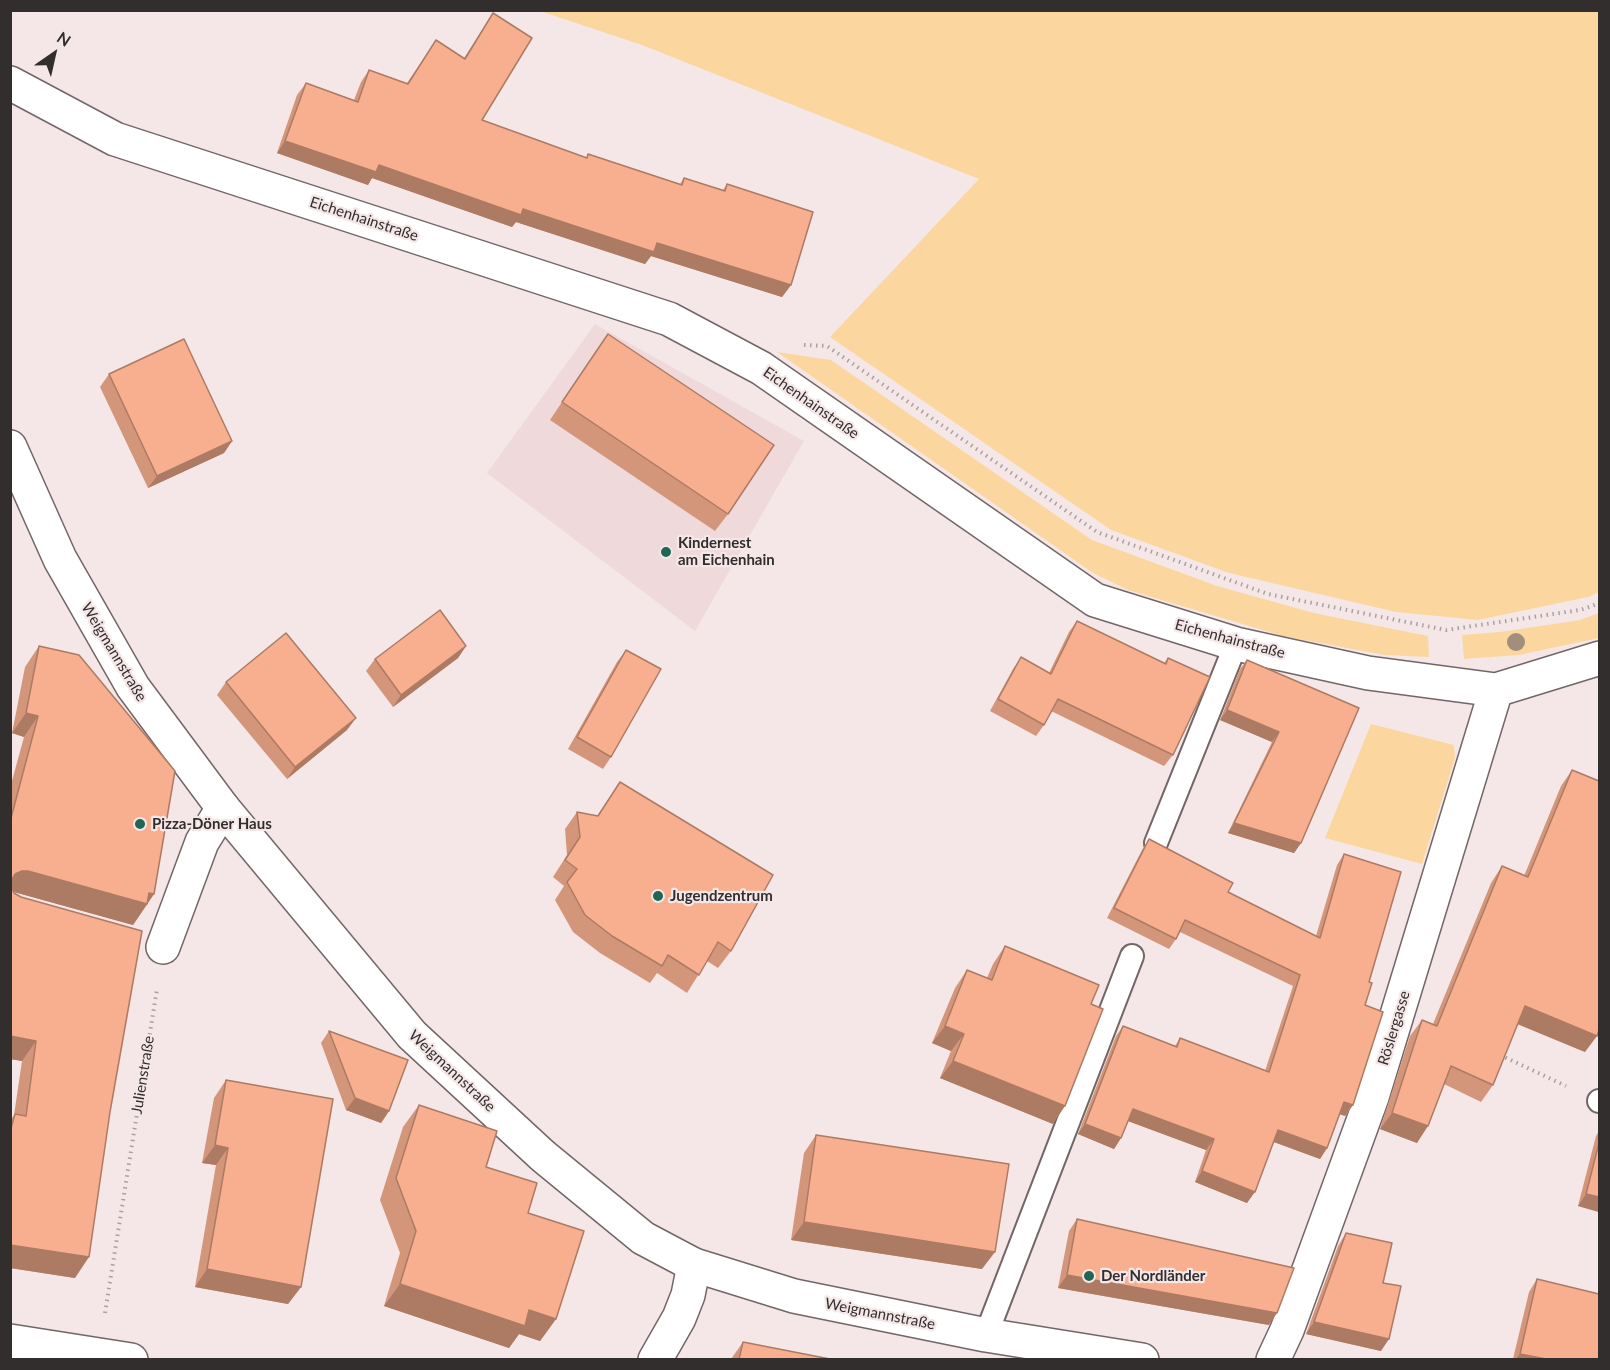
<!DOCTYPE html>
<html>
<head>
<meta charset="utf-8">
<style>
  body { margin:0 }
  #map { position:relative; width:1610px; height:1370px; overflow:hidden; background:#f5e7e8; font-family:Lato,sans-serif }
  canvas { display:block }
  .frame { position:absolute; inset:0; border:12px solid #332e2e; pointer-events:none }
  .north { position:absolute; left:24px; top:24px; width:60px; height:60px; -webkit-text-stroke:4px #f5e7e8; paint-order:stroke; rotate:34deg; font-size:16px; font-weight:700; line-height:24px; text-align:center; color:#332e2e }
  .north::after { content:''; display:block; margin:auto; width:21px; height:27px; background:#332e2e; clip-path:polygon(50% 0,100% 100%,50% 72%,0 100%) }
</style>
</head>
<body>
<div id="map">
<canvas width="1610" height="1370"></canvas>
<div class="frame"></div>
<div class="north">N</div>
</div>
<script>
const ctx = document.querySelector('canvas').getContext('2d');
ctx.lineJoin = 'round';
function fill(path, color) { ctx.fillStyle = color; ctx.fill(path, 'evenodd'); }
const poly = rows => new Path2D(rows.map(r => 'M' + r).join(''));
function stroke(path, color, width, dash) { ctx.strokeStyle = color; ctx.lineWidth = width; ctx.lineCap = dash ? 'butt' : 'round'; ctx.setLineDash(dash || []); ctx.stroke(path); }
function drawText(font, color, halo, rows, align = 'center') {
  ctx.font = font + ' Lato,sans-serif'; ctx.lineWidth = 4.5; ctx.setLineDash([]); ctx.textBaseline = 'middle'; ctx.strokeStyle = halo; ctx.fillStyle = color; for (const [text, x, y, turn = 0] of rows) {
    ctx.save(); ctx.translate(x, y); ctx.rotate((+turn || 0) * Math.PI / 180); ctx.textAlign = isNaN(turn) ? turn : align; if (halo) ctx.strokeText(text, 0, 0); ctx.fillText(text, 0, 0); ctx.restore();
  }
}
fill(poly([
  [595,324,804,441,695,631,487,473]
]), '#efd9da');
fill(poly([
  [540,11,1599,11,1599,592,1588,597,1478,620,1396,612,1229,573,1111,530,830,337,979,179,642,45],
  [777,352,831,360,1092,540,1217,586,1314,613,1428,636,1429,657,1384,655,1283,636,1128,590,1093,573],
  [1599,613,1599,638,1519,655,1464,659,1462,635,1500,632,1580,620],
  [1371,724,1454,745,1455,758,1422,864,1325,838]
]), '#fbd79f');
const service = poly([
  [1156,843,1236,644],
  [1599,1101,1600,1101],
  [986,1335,1132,956]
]);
const minor = poly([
  [10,83,115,139,669,319,761,368,1095,600,1236,644,1368,673,1496,690,1600,658],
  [163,947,202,842,223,808],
  [10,1341,131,1360],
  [655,1360,679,1318,688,1295,694,1265],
  [1273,1360,1287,1330,1372,1097,1496,690]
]);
const tertiary = poly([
  [10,447,60,559,133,687,223,808,412,1035,543,1156,643,1238,694,1265,794,1296,986,1335,1142,1360]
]);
stroke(service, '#726667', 26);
stroke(minor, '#726667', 36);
stroke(tertiary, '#726667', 36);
stroke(poly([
  [804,345,827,346,1097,532,1268,594,1446,630,1580,610,1600,603],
  [1500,1055,1566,1086],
  [105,1313,157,989]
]), '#aba0a1', 4, [1.5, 4.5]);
stroke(service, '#fff', 22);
stroke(minor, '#fff', 33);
stroke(tertiary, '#fff', 33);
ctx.fillStyle = '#a18e7c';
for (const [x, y] of [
  [1516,642]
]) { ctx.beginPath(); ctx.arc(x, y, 9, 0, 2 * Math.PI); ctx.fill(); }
fill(poly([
  [493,13,482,120,586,158,588,154,680,184,684,178,723,190,727,184,791,285,782,297,651,256,645,264,516,222,512,227,372,178,368,185,277,153,297,95,306,83,354,100,361,82,369,70,407,83,428,52,464,58],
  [596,351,728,514,715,531,550,420],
  [109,374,232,441,224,453,148,488,100,387],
  [1077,621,1164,663,1168,658,1173,755,1164,766,1051,711,1044,725,1036,736,990,711,1013,669,1021,657,1049,673,1069,632],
  [39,646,154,894,133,925,14,892,75,1278,10,1268,10,1121,14,1115,22,1061,10,1059,10,788,24,737,12,733,25,667],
  [466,646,458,658,393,707,366,671,375,659],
  [626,650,611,757,603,769,568,749,617,662],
  [1247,660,1359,708,1301,843,1294,853,1228,833,1272,742,1220,720,1240,669],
  [226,682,347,730,287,779,217,695],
  [1572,770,1585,1052,1517,1024,1493,1085,1481,1102,1444,1084,1417,1143,1380,1129,1410,1036,1422,1020,1433,1024,1491,883,1502,866,1524,876,1561,786],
  [620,782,731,951,718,968,707,961,687,993,657,973,650,983,600,953,573,932,555,900,564,886,553,877,567,855,565,829,577,812,597,816],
  [1149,839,1228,892,1316,936,1337,865,1344,854,1369,982,1353,1105,1345,1116,1340,1114,1327,1148,1320,1159,1274,1142,1247,1203,1195,1182,1206,1150,1128,1121,1121,1138,1114,1149,1078,1134,1116,1036,1123,1026,1175,1046,1180,1038,1265,1071,1293,986,1180,932,1176,939,1169,949,1107,918,1142,850],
  [1005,946,1091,1004,1053,1124,940,1078,951,1051,932,1043,955,988,967,970,987,978,993,964],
  [329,1031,389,1111,381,1123,346,1110,321,1043],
  [226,1080,301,1287,288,1304,195,1287,216,1165,202,1163,214,1098],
  [419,1105,486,1167,528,1213,556,1319,540,1341,519,1334,509,1348,384,1306,400,1253,380,1200,403,1127],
  [1599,1131,1599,1212,1578,1206,1596,1136],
  [816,1135,982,1269,791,1240,804,1153],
  [1077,1219,1269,1325,1058,1288,1069,1231],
  [1346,1233,1383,1283,1381,1351,1306,1334,1338,1246],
  [1537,1279,1599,1359,1513,1359,1529,1292],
  [743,1342,830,1359,731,1359]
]), '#d4967b');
fill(poly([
  [285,141,379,165,523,209,657,243,791,285,782,297,651,256,645,264,516,222,512,227,372,178,368,185,277,153],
  [232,441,224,453,148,488,157,476],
  [466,646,458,658,393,707,401,695],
  [1227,710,1279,732,1272,742,1220,720],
  [26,713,38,716,24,737,12,733],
  [356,718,347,730,287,779,295,767],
  [1234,823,1301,843,1294,853,1228,833],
  [22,871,28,871,154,894,133,925,14,892,10,892,10,881,15,874],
  [1525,1006,1597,1036,1585,1052,1513,1022],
  [945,1026,964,1034,951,1051,932,1043],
  [10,1036,36,1041,22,1061,10,1059],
  [953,1061,1065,1106,1053,1124,940,1078],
  [355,1098,389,1111,381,1123,346,1110],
  [1344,1102,1353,1105,1345,1116,1336,1113],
  [1133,1109,1214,1139,1206,1150,1125,1120],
  [1392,1113,1428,1126,1417,1143,1380,1129],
  [1085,1124,1121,1138,1114,1149,1078,1134],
  [1278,1130,1327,1148,1320,1159,1271,1141],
  [215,1145,228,1148,216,1165,202,1163],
  [1202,1171,1255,1192,1247,1203,1195,1182],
  [1586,1194,1599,1197,1599,1212,1578,1206],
  [804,1222,995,1252,982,1269,791,1240],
  [10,1245,89,1257,75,1278,10,1268],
  [207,1269,301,1287,288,1304,195,1287],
  [1067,1275,1277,1313,1269,1325,1058,1288],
  [400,1284,529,1310,556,1319,540,1341,519,1334,509,1348,384,1306],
  [1314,1322,1389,1339,1381,1351,1306,1334],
  [1520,1354,1546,1359,1516,1359]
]), '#ad7a64');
const building = poly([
  [493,13,532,38,482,120,587,158,588,154,682,185,684,178,725,191,727,184,813,212,791,285,657,243,654,252,523,209,521,215,379,165,376,172,285,141,306,83,358,102,369,70,408,84,436,40,465,59,493,13],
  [608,334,774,445,728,514,562,402,608,334],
  [184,339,232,441,157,476,109,374,184,339],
  [440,610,466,646,401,695,375,659,440,610],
  [1077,621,1166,664,1168,658,1210,677,1173,755,1058,699,1044,725,998,699,1021,657,1051,674,1077,621],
  [286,633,356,718,295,767,226,682,286,633],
  [39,646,79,655,175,771,154,894,149,893,147,904,28,871,22,871,15,874,11,881,11,887,14,893,21,897,142,931,110,1112,89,1257,10,1245,10,1132,15,1114,26,1116,36,1041,10,1036,10,822,38,716,26,713,39,646],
  [626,650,661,669,611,757,577,737,626,650],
  [1247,660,1359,708,1301,843,1234,823,1279,732,1227,710,1247,660],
  [1572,770,1599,781,1599,1030,1597,1036,1525,1006,1493,1085,1451,1066,1428,1126,1392,1113,1422,1020,1437,1026,1502,866,1528,877,1572,770],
  [620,782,773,875,731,951,718,942,699,975,668,955,662,966,612,936,585,915,567,882,577,869,565,860,580,837,577,812,598,816,620,782],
  [1149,839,1233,883,1228,892,1320,938,1344,854,1401,872,1369,982,1372,983,1365,1005,1383,1012,1353,1105,1344,1102,1327,1148,1278,1130,1255,1192,1202,1171,1214,1139,1133,1109,1121,1138,1085,1124,1123,1026,1177,1047,1180,1038,1269,1072,1300,975,1185,920,1176,939,1114,908,1149,839],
  [1005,946,1099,985,1091,1004,1103,1009,1065,1106,953,1061,964,1034,945,1026,967,970,992,980,1005,946],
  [329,1031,408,1060,389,1111,355,1098,329,1031],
  [226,1080,333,1099,301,1287,207,1269,228,1148,215,1145,226,1080],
  [419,1105,497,1131,486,1167,537,1183,528,1213,584,1231,556,1319,529,1310,525,1326,400,1284,416,1231,396,1178,419,1105],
  [816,1135,1009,1164,995,1252,804,1222,816,1135],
  [1599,1143,1599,1197,1586,1194,1599,1143],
  [1077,1219,1294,1268,1277,1313,1067,1275,1077,1219],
  [1346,1233,1392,1243,1383,1283,1401,1286,1389,1339,1314,1322,1346,1233],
  [1537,1279,1599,1294,1599,1359,1546,1359,1520,1354,1537,1279],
  [743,1342,830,1359,739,1359,743,1342]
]);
fill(building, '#f7af8f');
stroke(building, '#ad7a64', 1.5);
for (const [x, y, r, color] of [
  [666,552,6,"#206556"],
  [140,824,6,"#206556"],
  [658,896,6,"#206556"],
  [1089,1276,6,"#206556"]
]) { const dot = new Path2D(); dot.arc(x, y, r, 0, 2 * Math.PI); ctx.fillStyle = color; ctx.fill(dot); stroke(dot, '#f5e7e8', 2); }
drawText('15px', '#332e2e', '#f5e7e8', [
  ["Eichenhainstraße",364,219,18],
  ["Eichenhainstraße",811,403,35],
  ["Eichenhainstraße",1230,639,15],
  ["Weigmannstraße",114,652,59],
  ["Röslergasse",1394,1028,-73],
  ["Weigmannstraße",452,1071,43],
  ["Julienstraße",143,1075,-81],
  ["Weigmannstraße",880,1314,11]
]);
drawText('bold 15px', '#332e2e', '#f5e7e8', [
  ["Kindernest",678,543],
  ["am Eichenhain",678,560],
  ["Pizza-Döner Haus",152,824],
  ["Jugendzentrum",670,896],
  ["Der Nordländer",1101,1276]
], 'left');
</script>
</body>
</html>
